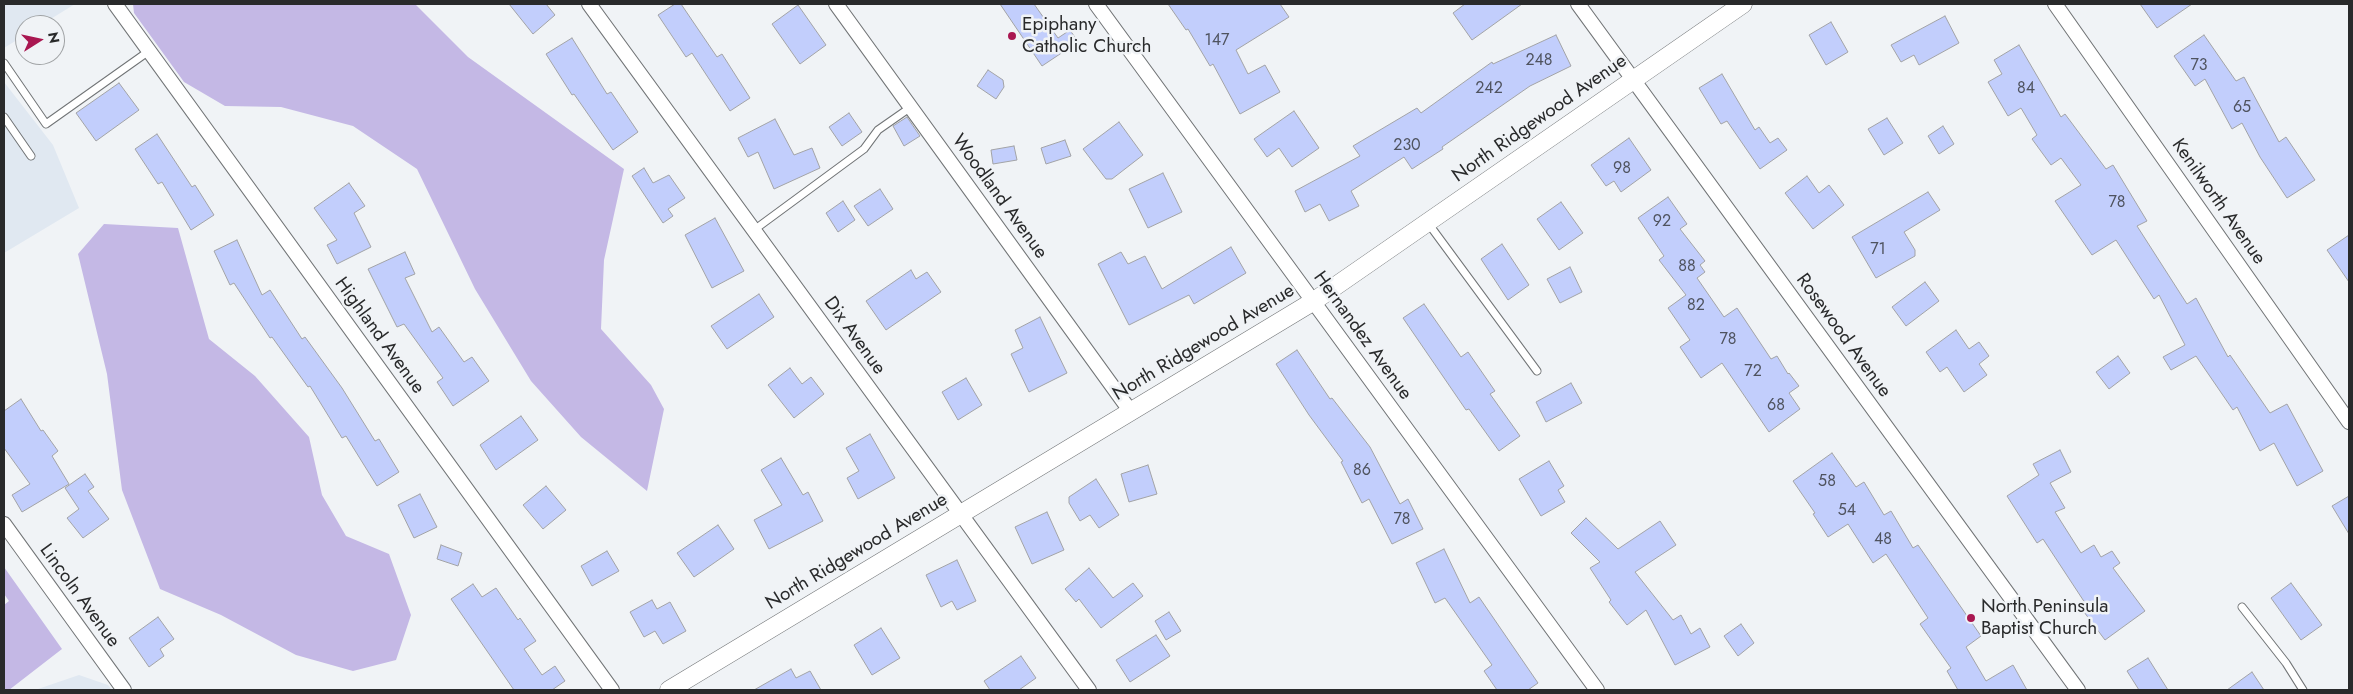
<!DOCTYPE html>
<html>
<head>
<meta charset="utf-8">
<style>
  body { margin:0 }
  #map { position:relative; width:2353px; height:694px; overflow:hidden; background:#f0f3f6; font-family:Jost,sans-serif }
  canvas { display:block }
  .frame { position:absolute; inset:0; border:5px solid #292a2b; pointer-events:none }
  .north { position:absolute; left:15px; top:15px; width:50px; height:50px; box-sizing:border-box; background:#f0f3f6; border:1px solid #a0a3a5; border-radius:50%; rotate:80deg; font-size:14px; font-weight:700; line-height:20px; text-align:center; color:#292a2b }
  .north::after { content:''; display:block; margin:auto; width:18px; height:22px; background:#a91751; clip-path:polygon(50% 0,100% 100%,50% 72%,0 100%) }
</style>
</head>
<body>
<div id="map">
<canvas width="2353" height="694"></canvas>
<div class="frame"></div>
<div class="north">N</div>
</div>
<script>
const ctx = document.querySelector('canvas').getContext('2d');
ctx.lineJoin = 'round';
function fill(path, color) { ctx.fillStyle = color; ctx.fill(path, 'evenodd'); }
const poly = rows => new Path2D(rows.map(r => 'M' + r).join(''));
function stroke(path, color, width, dash) { ctx.strokeStyle = color; ctx.lineWidth = width; ctx.lineCap = dash ? 'butt' : 'round'; ctx.setLineDash(dash || []); ctx.stroke(path); }
function drawText(font, color, halo, rows, align = 'center') {
  ctx.font = font + ' Jost,sans-serif'; ctx.lineWidth = 5; ctx.setLineDash([]); ctx.textBaseline = 'middle'; ctx.strokeStyle = halo; ctx.fillStyle = color; for (const [text, x, y, turn = 0] of rows) {
    ctx.save(); ctx.translate(x, y); ctx.rotate((+turn || 0) * Math.PI / 180); ctx.textAlign = isNaN(turn) ? turn : align; if (halo) ctx.strokeText(text, 0, 0); ctx.fillText(text, 0, 0); ctx.restore();
  }
}
fill(poly([
  [4,4,75,4,41,25,25,25,25,35,4,48],
  [4,82,53,145,79,208,4,253],
  [79,675,108,685,112,690,35,690]
]), '#e0e8f1');
fill(poly([
  [133,4,415,4,468,57,624,169,604,260,601,329,651,385,664,409,647,491,581,437,531,381,475,289,417,169,353,126,281,107,225,106,184,82,134,13],
  [104,224,178,228,209,339,255,376,309,437,322,495,346,536,389,554,411,615,396,660,353,671,296,655,221,615,160,589,122,490,107,374,78,254],
  [4,567,62,649,9,690,4,690,4,605,9,601,4,594]
]), '#c4b8e5');
const building = poly([
  [509,4,546,4,555,15,533,34,509,4],
  [675,4,681,4,717,57,722,54,750,98,730,111,692,53,686,57,658,15,675,4],
  [1000,4,1034,4,1058,38,1070,30,1078,42,1042,66,1000,4],
  [1168,4,1280,4,1289,17,1236,50,1248,74,1265,65,1280,92,1240,114,1213,64,1210,66,1188,29,1186,30,1168,4],
  [1465,4,1522,4,1472,40,1453,13,1465,4],
  [2140,4,2192,4,2157,28,2140,4],
  [798,5,826,45,800,64,772,24,798,5],
  [1945,16,1959,43,1919,65,1914,55,1901,62,1891,45,1945,16],
  [1831,22,1848,52,1826,65,1809,35,1831,22],
  [1556,35,1571,66,1530,86,1442,147,1443,149,1412,169,1404,157,1351,191,1359,206,1329,221,1320,204,1305,212,1295,191,1360,156,1353,146,1417,108,1421,113,1492,62,1493,64,1556,35],
  [2204,35,2236,81,2244,77,2279,142,2286,137,2315,180,2287,198,2260,157,2242,123,2232,129,2205,79,2195,86,2174,56,2204,35],
  [572,38,607,94,611,92,638,132,613,150,574,94,572,95,546,54,572,38],
  [2019,45,2061,117,2065,114,2106,169,2113,165,2147,221,2137,226,2187,304,2196,298,2228,357,2230,355,2270,413,2287,404,2323,471,2297,486,2274,443,2260,451,2237,407,2233,410,2196,356,2171,370,2163,357,2185,345,2159,295,2154,299,2116,240,2092,255,2055,201,2081,185,2061,158,2051,165,2032,139,2037,135,2021,108,2008,116,1988,82,2002,74,1994,60,2019,45],
  [988,70,1003,80,1004,87,996,99,977,86,988,70],
  [1722,74,1755,130,1759,127,1770,143,1778,138,1787,150,1760,169,1727,121,1721,124,1699,88,1722,74],
  [119,83,139,110,96,141,76,113,119,83],
  [1294,111,1319,148,1292,167,1279,148,1267,157,1254,139,1294,111],
  [849,113,862,132,842,146,829,127,849,113],
  [907,117,920,136,904,146,893,126,907,117],
  [1887,118,1903,143,1884,155,1868,129,1887,118],
  [775,119,794,155,812,148,820,168,774,189,758,152,748,157,738,138,775,119],
  [1119,122,1143,155,1112,179,1106,179,1083,149,1119,122],
  [1943,126,1954,144,1939,154,1928,136,1943,126],
  [157,134,192,187,195,185,214,215,191,230,162,182,158,184,135,149,157,134],
  [1629,138,1651,170,1621,192,1614,181,1606,186,1591,165,1629,138],
  [1065,140,1071,156,1046,164,1041,148,1065,140],
  [1014,146,1017,160,993,164,991,150,1014,146],
  [644,168,653,183,669,175,685,198,668,209,673,216,663,223,632,176,644,168],
  [1163,173,1182,212,1148,228,1129,189,1163,173],
  [1807,176,1819,193,1829,185,1844,205,1813,229,1785,193,1807,176],
  [349,183,365,206,354,213,371,247,337,264,327,245,337,240,314,208,349,183],
  [880,189,893,209,868,226,854,206,880,189],
  [1928,192,1940,210,1904,232,1915,250,1915,256,1876,278,1852,237,1928,192],
  [1668,197,1687,224,1680,229,1705,261,1700,265,1705,272,1697,278,1724,317,1737,308,1771,359,1777,356,1788,374,1789,373,1799,386,1789,393,1800,409,1769,432,1722,363,1701,378,1680,347,1690,340,1668,308,1686,295,1659,260,1664,256,1638,218,1668,197],
  [843,201,855,220,838,232,826,213,843,201],
  [1561,202,1583,233,1559,250,1537,219,1561,202],
  [715,218,744,271,712,288,685,235,715,218],
  [2349,235,2349,282,2327,250,2349,235],
  [237,240,262,295,270,290,302,339,305,337,342,388,375,441,379,439,399,472,377,486,346,436,342,438,310,386,308,387,272,337,270,338,234,283,230,285,214,251,237,240],
  [1502,244,1529,285,1508,300,1481,259,1502,244],
  [1231,247,1246,273,1194,304,1189,295,1129,325,1098,264,1121,252,1128,264,1145,256,1162,289,1231,247],
  [405,252,415,274,405,278,432,332,439,327,464,362,472,357,489,381,453,406,437,382,443,378,404,324,397,327,368,269,405,252],
  [1570,267,1582,292,1560,303,1547,279,1570,267],
  [911,270,916,279,927,272,941,292,886,330,866,301,911,270],
  [1925,282,1939,301,1906,326,1892,307,1925,282],
  [759,294,774,317,727,349,711,326,759,294],
  [1424,304,1461,357,1468,352,1495,391,1490,394,1520,436,1499,451,1469,409,1466,410,1403,318,1424,304],
  [1040,317,1067,373,1029,392,1011,354,1023,348,1015,330,1040,317],
  [1956,330,1969,349,1979,342,1989,356,1979,364,1987,375,1964,392,1947,367,1940,372,1926,352,1956,330],
  [1297,350,1330,399,1332,398,1370,447,1400,504,1408,499,1423,529,1392,544,1369,499,1362,503,1341,462,1343,461,1309,415,1276,364,1297,350],
  [2118,356,2130,373,2109,389,2096,372,2118,356],
  [790,368,802,384,811,377,824,394,794,418,768,385,790,368],
  [966,378,982,405,958,420,942,392,966,378],
  [1571,383,1582,403,1546,422,1536,402,1571,383],
  [21,399,41,431,43,430,58,451,52,456,69,484,22,512,12,495,30,484,4,448,4,411,21,399],
  [521,416,538,440,496,470,480,445,521,416],
  [870,434,895,478,858,499,847,478,859,471,846,448,870,434],
  [2060,450,2071,472,2050,483,2065,508,2055,512,2081,553,2094,545,2101,557,2112,551,2120,563,2113,568,2145,611,2105,640,2084,612,2089,609,2043,539,2037,543,2007,496,2039,475,2033,464,2060,450],
  [1832,453,1856,487,1864,482,1884,515,1891,511,1913,548,1918,545,1981,636,1966,647,1986,681,2013,665,2027,690,1958,690,1947,671,1951,668,1920,624,1928,618,1886,554,1873,563,1848,524,1828,537,1813,514,1815,513,1793,481,1832,453],
  [781,458,803,495,808,492,823,521,769,549,754,520,782,505,761,470,781,458],
  [1549,461,1564,486,1558,490,1565,502,1541,516,1519,479,1549,461],
  [1148,465,1157,494,1129,502,1121,474,1148,465],
  [85,474,94,487,88,491,109,519,83,538,67,518,79,509,65,488,85,474],
  [1096,479,1119,515,1099,528,1090,515,1080,521,1069,503,1069,497,1096,479],
  [546,486,566,510,543,529,523,505,546,486],
  [420,494,437,527,414,538,398,505,420,494],
  [2349,496,2349,534,2332,506,2349,496],
  [1047,512,1064,550,1032,564,1015,527,1047,512],
  [1586,518,1618,549,1660,521,1676,545,1635,572,1673,620,1681,615,1691,634,1700,628,1710,647,1675,665,1646,610,1627,625,1609,602,1611,600,1590,568,1600,562,1571,533,1586,518],
  [718,525,734,549,694,577,677,553,718,525],
  [441,545,462,553,458,566,437,559,441,545],
  [1444,549,1470,603,1479,597,1538,683,1528,690,1497,690,1484,671,1492,665,1445,598,1435,603,1416,563,1444,549],
  [607,551,619,571,592,586,581,566,607,551],
  [957,560,976,601,957,610,952,601,941,607,926,575,957,560],
  [1089,568,1113,598,1133,583,1143,596,1101,628,1079,599,1076,602,1065,589,1089,568],
  [2291,583,2322,625,2301,640,2271,598,2291,583],
  [473,584,482,597,496,588,518,620,520,618,536,641,524,649,542,675,555,666,565,681,552,690,514,690,451,599,473,584],
  [652,600,657,609,670,602,686,631,663,644,655,631,644,637,630,612,652,600],
  [1169,612,1181,631,1166,640,1155,621,1169,612],
  [158,617,174,639,160,649,164,656,149,667,129,638,158,617],
  [1741,624,1754,643,1738,656,1724,636,1741,624],
  [881,628,900,658,872,675,854,645,881,628],
  [1156,635,1170,656,1130,682,1116,660,1156,635],
  [1021,656,1036,678,1019,690,990,690,984,681,1021,656],
  [2148,658,2168,690,2139,690,2127,671,2148,658],
  [791,669,796,678,810,671,821,690,754,690,791,669],
  [2252,672,2264,690,2227,690,2252,672]
]);
fill(building, '#c2cefc');
stroke(building, '#a2a3a6', 1);
const service = poly([
  [4,63,46,124,149,51],
  [4,117,31,156],
  [1428,223,1537,371],
  [754,230,864,149,878,130,911,107],
  [2242,607,2286,663,2303,690]
]);
const minor = poly([
  [115,4,612,690],
  [589,4,1089,690],
  [836,4,1131,412],
  [1096,4,1597,690],
  [1578,4,2078,690],
  [2055,4,2349,422],
  [4,524,124,690]
]);
const tertiary = poly([
  [669,690,1314,301,1743,4]
]);
stroke(service, '#717476', 9);
stroke(minor, '#717476', 16);
stroke(tertiary, '#717476', 19);
stroke(service, '#fff', 7);
stroke(minor, '#fff', 14);
stroke(tertiary, '#fff', 18);
for (const [x, y, r, color] of [
  [1012,36,5,"#a91751"],
  [1971,618,5,"#a91751"]
]) { const dot = new Path2D(); dot.arc(x, y, r, 0, 2 * Math.PI); ctx.fillStyle = color; ctx.fill(dot); stroke(dot, '#f0f3f6', 2); }
drawText('16px', '#4f535f', null, [
  ["147",1217,41],
  ["248",1539,61],
  ["73",2199,66],
  ["242",1489,89],
  ["84",2026,89],
  ["65",2242,108],
  ["230",1407,146],
  ["98",1622,169],
  ["78",2117,203],
  ["92",1662,222],
  ["71",1878,250],
  ["88",1687,267],
  ["82",1696,306],
  ["78",1728,340],
  ["72",1753,372],
  ["68",1776,406],
  ["86",1362,471],
  ["58",1827,482],
  ["54",1847,511],
  ["78",1402,520],
  ["48",1883,540]
]);
drawText('19px', '#292a2b', '#f0f3f6', [
  ["Epiphany",1022,25],
  ["Catholic Church",1022,47],
  ["North Peninsula",1981,607],
  ["Baptist Church",1981,629]
], 'left');
drawText('19px', '#292a2b', '#f0f3f6', [
  ["North Ridgewood Avenue",1540,119,-35],
  ["Woodland Avenue",999,197,54],
  ["Kenilworth Avenue",2218,202,55],
  ["Highland Avenue",379,336,54],
  ["Dix Avenue",854,336,54],
  ["Hernandez Avenue",1362,336,54],
  ["Rosewood Avenue",1843,336,54],
  ["North Ridgewood Avenue",1204,343,-31],
  ["North Ridgewood Avenue",857,552,-31],
  ["Lincoln Avenue",79,596,54]
]);
</script>
</body>
</html>
